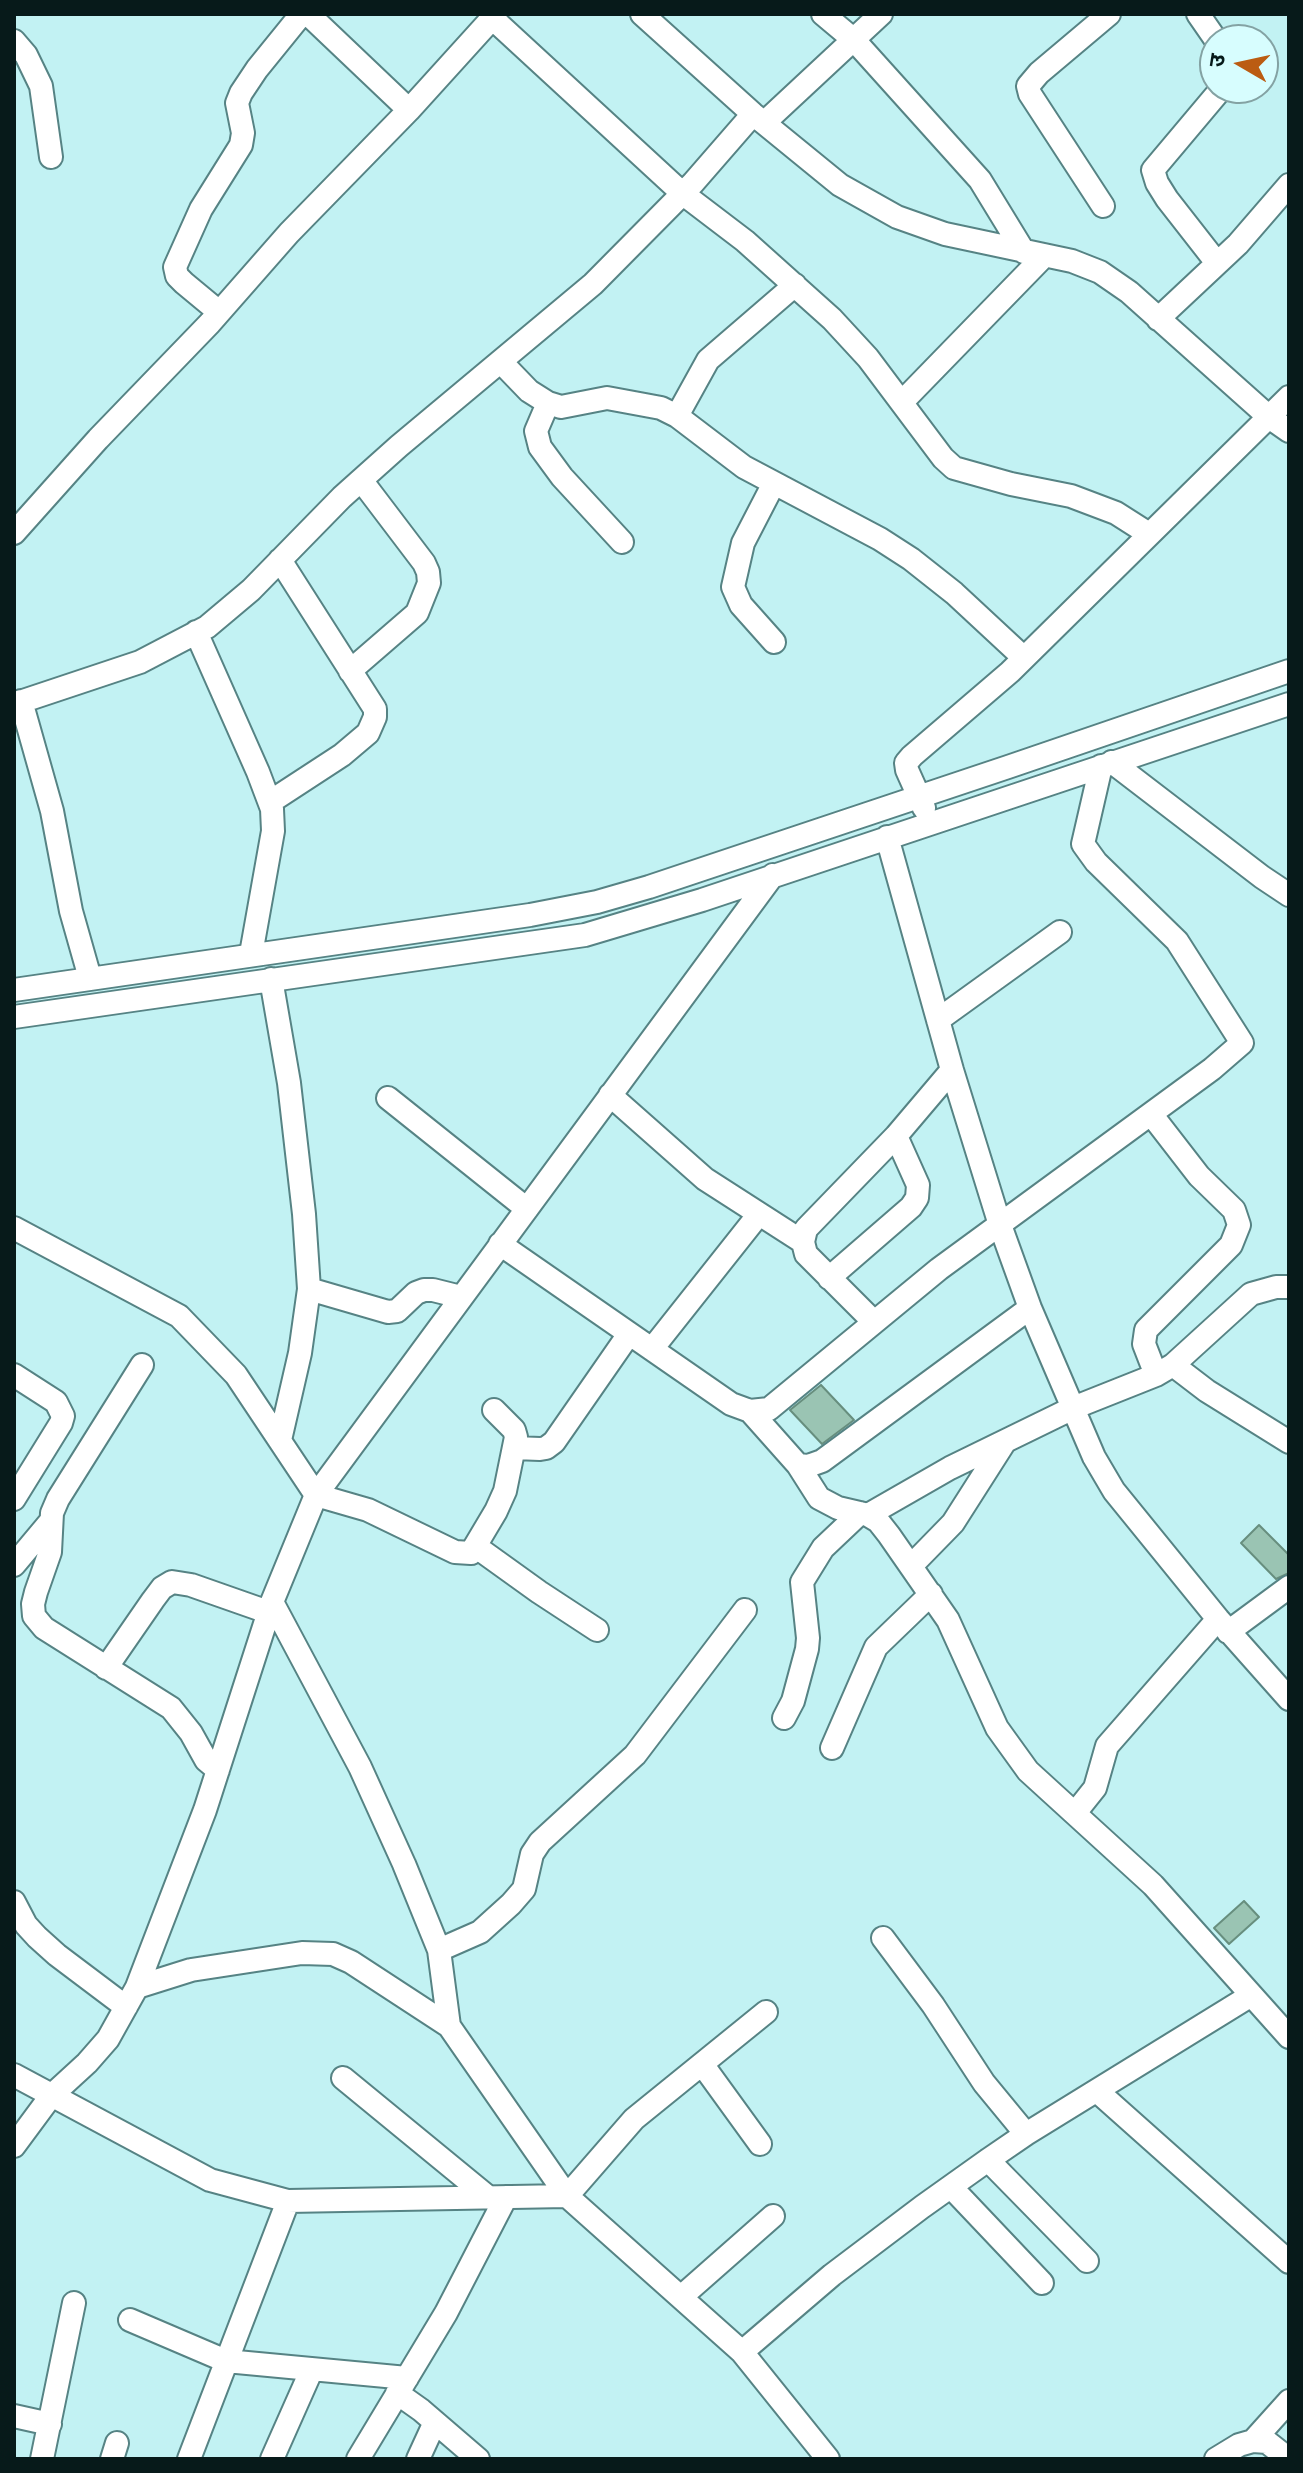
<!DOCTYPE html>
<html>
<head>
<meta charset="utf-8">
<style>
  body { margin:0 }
  #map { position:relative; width:1303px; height:2473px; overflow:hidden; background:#c2f2f3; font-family:Signika,"Noto Sans Devanagari",sans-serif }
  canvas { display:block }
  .frame { position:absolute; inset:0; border:16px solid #071a1a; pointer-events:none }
  .north { position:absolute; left:1199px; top:24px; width:80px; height:80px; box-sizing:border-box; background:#d7fdfe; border:2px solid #84a2a3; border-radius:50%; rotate:279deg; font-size:22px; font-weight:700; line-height:32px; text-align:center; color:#071a1a }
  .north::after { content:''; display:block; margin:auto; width:28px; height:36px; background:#bb5c12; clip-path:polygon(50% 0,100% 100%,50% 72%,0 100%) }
</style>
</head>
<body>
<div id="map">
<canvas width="1303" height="2473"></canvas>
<div class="frame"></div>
<div class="north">उ</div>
</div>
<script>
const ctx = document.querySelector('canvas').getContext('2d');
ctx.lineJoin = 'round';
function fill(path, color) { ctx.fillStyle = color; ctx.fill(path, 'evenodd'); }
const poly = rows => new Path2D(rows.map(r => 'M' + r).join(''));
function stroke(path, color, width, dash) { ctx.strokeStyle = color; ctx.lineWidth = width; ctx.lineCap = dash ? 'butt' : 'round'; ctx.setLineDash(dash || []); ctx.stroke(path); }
const building = poly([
  [821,1385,854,1420,822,1444,790,1410,821,1385],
  [1259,1525,1289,1555,1289,1573,1276,1579,1241,1543,1259,1525],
  [1244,1901,1259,1917,1229,1944,1214,1928,1244,1901]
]);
fill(building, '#9ac4b3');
stroke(building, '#678e7e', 2);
const minor = poly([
  [308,14,409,110],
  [642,14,753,114,840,185,897,217,945,234,1072,261,1100,272,1129,292,1269,417,1289,431],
  [823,14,854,40,980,180,1024,252],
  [1198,14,1216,40],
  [492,18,682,193,745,241,832,319,868,358,943,458,954,468,1011,484,1071,496,1116,513,1149,534],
  [14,41,26,55,41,86,51,157],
  [765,122,881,14],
  [1103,206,1030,94,1028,86,1039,73,1109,14],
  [1217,263,1167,199,1157,183,1153,170,1222,88],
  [219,312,184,283,177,276,175,267,201,209,241,145,243,133,237,103,241,93,257,69,300,16],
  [1158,319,1238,244,1289,185],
  [501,362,529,391,548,403,561,407,607,398,661,408,677,416,744,467,880,539,911,559,954,593,1024,658],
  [902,402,1044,256],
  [548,403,536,431,540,447,562,477,622,542],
  [677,416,708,360,795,285],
  [774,483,743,543,733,587,741,605,774,642],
  [14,533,98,439,210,323,289,233,409,110,496,14],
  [196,632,258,772,272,809,273,831,251,954],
  [350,671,417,613,429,583,428,572,424,563,361,480],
  [21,701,52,811,71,911,90,978],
  [14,704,140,662,207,627,251,590,342,497,399,446,593,284,693,183,753,114],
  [1112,762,1262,877,1289,895],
  [270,802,342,755,368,733,375,717,375,709,280,560],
  [924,808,907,770,906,763,912,756,1010,672,1289,397],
  [887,837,952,1070,1000,1225,1030,1308,1094,1457,1114,1491,1218,1619,1289,1699],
  [271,979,289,1083,304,1214,309,1289,300,1353,280,1440],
  [14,990,530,915,597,902,649,887,1008,767,1289,671],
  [14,1017,585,935,702,900,1289,704],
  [938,1020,1060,932],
  [610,1095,705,1179,803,1242],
  [388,1098,527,1209],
  [1151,1114,1199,1176,1234,1210,1239,1225,1231,1245,1146,1330,1144,1344,1156,1375],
  [14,1228,179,1316,236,1375,316,1495,368,1510,455,1552,471,1553,496,1511,505,1491,516,1437,514,1430,494,1410],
  [500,1244,731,1404,750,1411,769,1409,939,1269,1212,1069,1242,1043,1177,941,1096,862,1083,844,1101,766],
  [829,1278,911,1207,917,1198,918,1185,896,1136],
  [309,1289,388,1312,397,1311,416,1293,424,1290,433,1290,461,1297],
  [873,1321,806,1254,803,1242,806,1229,896,1136,952,1070],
  [652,1349,759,1214],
  [142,1365,58,1499,52,1513,50,1552,36,1592,33,1604,34,1616,44,1628,171,1708,191,1733,206,1760,218,1770],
  [1173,1365,1207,1391,1289,1442],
  [14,1375,56,1402,63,1416,61,1423,14,1499],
  [750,1411,798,1465,808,1466,822,1461,1030,1308],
  [514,1448,540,1449,546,1448,554,1442,629,1334],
  [798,1465,819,1498,838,1508,868,1515,878,1521,889,1535,948,1620,997,1728,1028,1771,1153,1885,1289,2037],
  [868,1515,950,1468,1073,1408,1156,1375,1173,1365,1251,1294,1276,1287,1289,1287],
  [475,1546,539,1592,597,1630],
  [14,1565,50,1522],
  [911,1566,953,1523,1004,1443],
  [272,1602,360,1767,404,1864,439,1950,449,2026,567,2196,634,2119,766,2012],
  [1228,1632,1289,1587],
  [106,1668,153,1600,162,1588,172,1582,191,1585,268,1612],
  [784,1718,793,1701,807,1649,808,1638,802,1582,823,1548,860,1513],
  [832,1748,876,1647,931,1594],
  [1075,1813,1095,1788,1107,1746,1218,1619],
  [14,1902,26,1925,37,1937,57,1955,126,2007],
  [883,1938,933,2005,984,2083,1026,2134],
  [439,1950,480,1932,511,1904,524,1889,532,1854,540,1842,635,1755,745,1610],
  [137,1987,191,1970,302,1953,333,1954,351,1962,449,2026],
  [702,2064,760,2144],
  [14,2075,210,2180,288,2201,567,2196,742,2352,828,2459],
  [343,2078,488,2197],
  [1097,2091,1289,2262],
  [14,2146,51,2096,87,2063,108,2039,137,1987,205,1810,272,1602,316,1495,773,875],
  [988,2160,1087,2261],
  [951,2187,1042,2283],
  [681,2297,773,2216],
  [130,2320,226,2361,407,2378],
  [742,2352,832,2275,922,2207,988,2160,1026,2134,1250,1996],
  [397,2393,421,2410,478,2459],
  [14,2416,50,2424],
  [1253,2441,1289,2401],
  [42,2459,74,2303],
  [112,2459,117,2443],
  [189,2459,288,2201],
  [272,2459,312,2369],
  [358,2459,446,2313,506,2197],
  [418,2459,435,2422],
  [1216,2459,1239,2445,1253,2441,1267,2442,1281,2453,1285,2459]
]);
stroke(minor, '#568384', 26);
stroke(minor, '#fff', 22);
</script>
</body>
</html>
